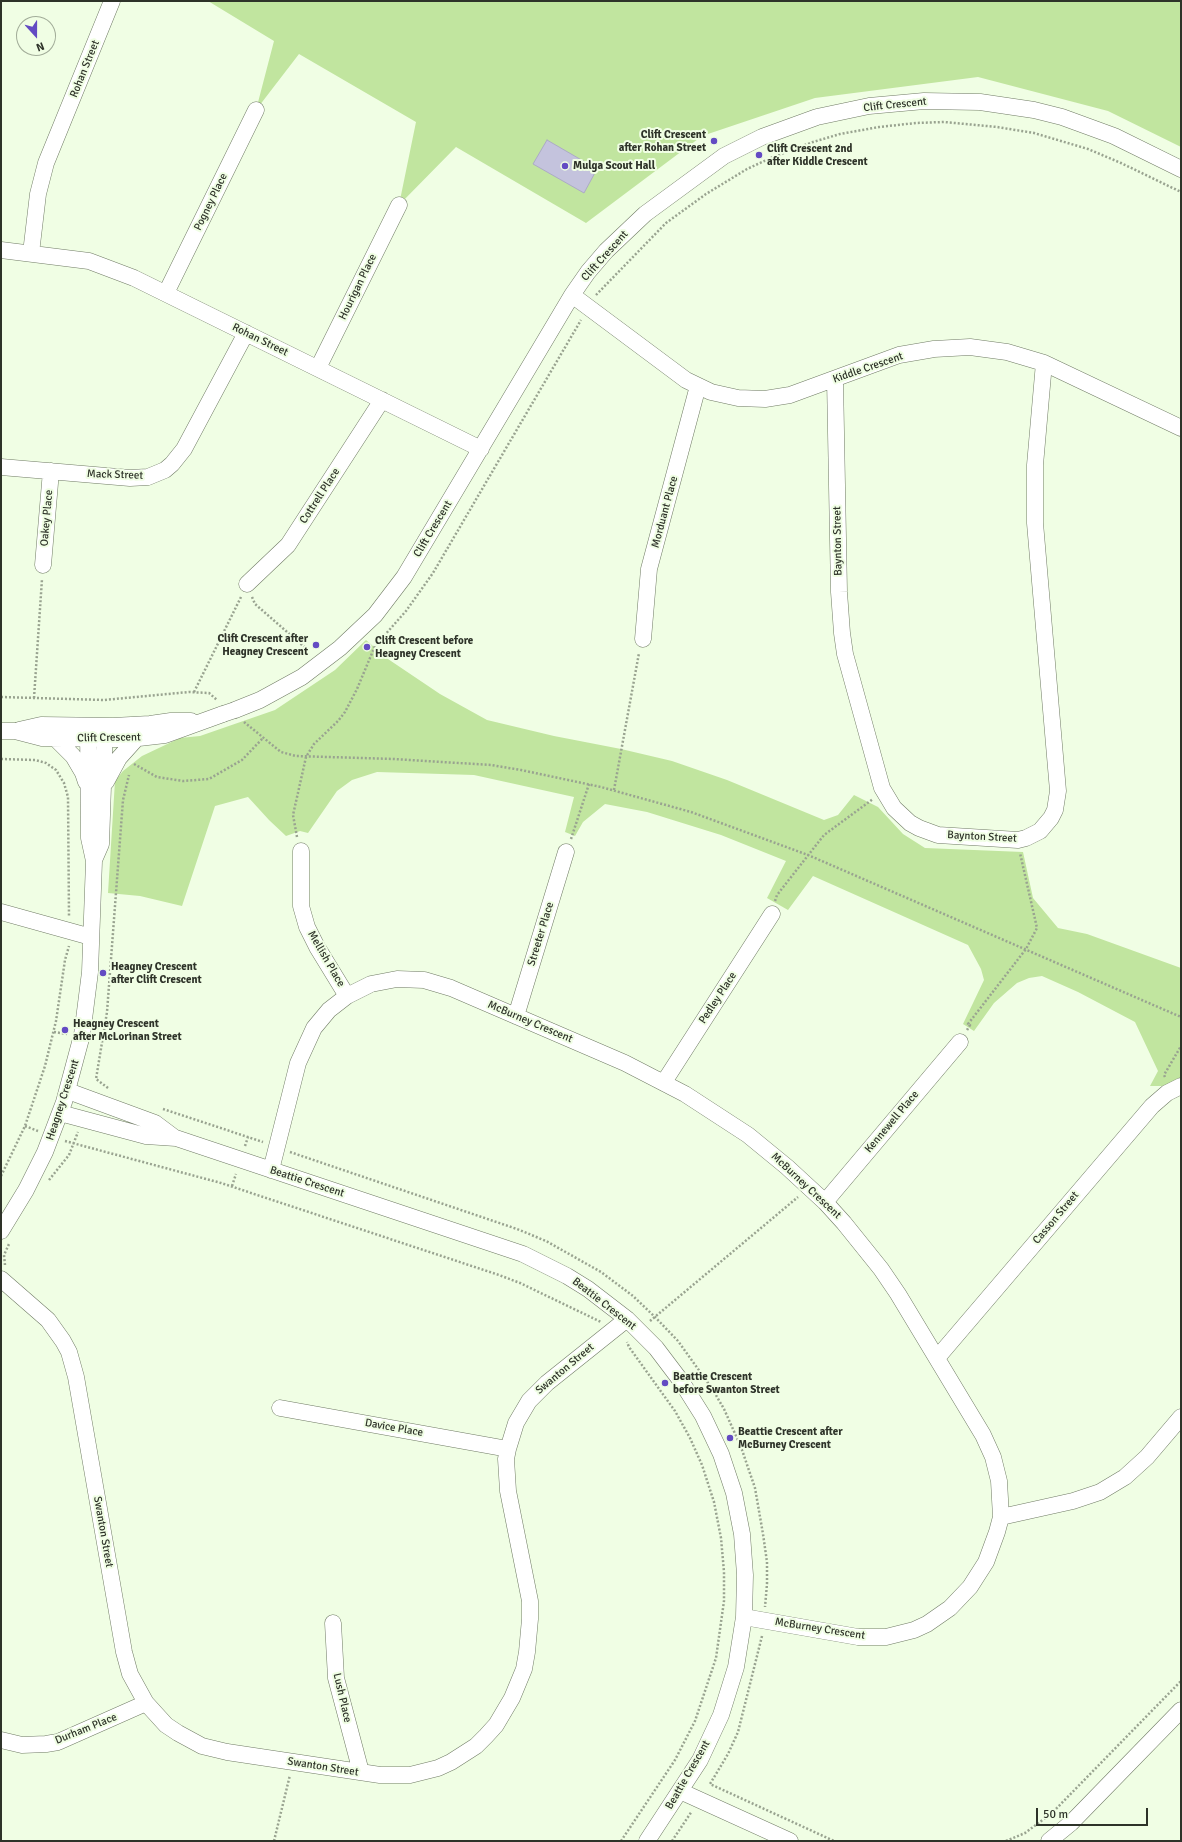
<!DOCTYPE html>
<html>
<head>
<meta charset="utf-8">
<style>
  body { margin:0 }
  #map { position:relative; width:1182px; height:1842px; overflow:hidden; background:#f0fee4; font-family:Signika,sans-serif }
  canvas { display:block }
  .frame { position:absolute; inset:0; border:2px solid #2e3329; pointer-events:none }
  .north { position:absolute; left:16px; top:16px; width:40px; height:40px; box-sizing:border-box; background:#f0fee4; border:1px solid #a2ad99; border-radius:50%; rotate:159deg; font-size:11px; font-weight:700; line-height:16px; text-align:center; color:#2e3329 }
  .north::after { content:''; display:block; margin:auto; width:14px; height:18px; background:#634bc3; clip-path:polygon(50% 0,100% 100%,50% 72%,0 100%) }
  .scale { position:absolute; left:1036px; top:1808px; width:112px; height:18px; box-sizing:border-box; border:2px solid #2e3329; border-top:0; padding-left:5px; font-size:12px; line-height:14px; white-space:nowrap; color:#2e3329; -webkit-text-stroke:3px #f0fee4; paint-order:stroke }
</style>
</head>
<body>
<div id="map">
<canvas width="1182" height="1842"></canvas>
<div class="frame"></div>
<div class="north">N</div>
<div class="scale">50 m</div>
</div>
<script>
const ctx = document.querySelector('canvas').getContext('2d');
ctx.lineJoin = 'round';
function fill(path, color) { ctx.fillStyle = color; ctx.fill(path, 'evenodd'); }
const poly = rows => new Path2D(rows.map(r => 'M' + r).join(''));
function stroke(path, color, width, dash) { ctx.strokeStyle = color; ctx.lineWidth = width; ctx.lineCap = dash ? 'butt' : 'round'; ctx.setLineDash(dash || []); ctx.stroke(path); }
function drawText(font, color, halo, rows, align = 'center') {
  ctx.font = font + ' Signika,sans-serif'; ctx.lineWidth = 4; ctx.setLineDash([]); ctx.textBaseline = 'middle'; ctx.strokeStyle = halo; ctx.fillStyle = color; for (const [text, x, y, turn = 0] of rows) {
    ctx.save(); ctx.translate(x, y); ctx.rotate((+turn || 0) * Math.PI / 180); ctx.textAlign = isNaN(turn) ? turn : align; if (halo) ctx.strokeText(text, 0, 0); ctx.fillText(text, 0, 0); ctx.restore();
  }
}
fill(poly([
  [208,1,1181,1,1181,147,1108,111,978,77,815,98,702,136,586,223,456,147,399,205,416,122,299,54,256,110,274,41],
  [366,640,388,659,440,694,487,720,554,736,621,749,672,761,727,780,824,820,838,815,854,795,878,807,903,834,925,848,1023,852,1033,898,1058,928,1087,934,1181,968,1181,1079,1163,1086,1150,1086,1158,1071,1135,1022,1078,992,1042,976,1029,978,1017,983,994,1003,974,1031,963,1024,984,980,981,969,968,945,813,876,788,910,767,898,786,861,721,835,647,812,605,804,583,822,575,836,565,832,574,797,474,775,377,772,352,780,337,791,308,833,300,831,286,836,269,820,248,797,215,806,182,906,140,896,108,893,115,781,123,771,142,756,180,738,200,736,275,710,335,670]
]), '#c1e59f');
const building = poly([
  [547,140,597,169,584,193,533,164,547,140]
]);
fill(building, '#c4c3dd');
stroke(building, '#acabc5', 1);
const minor = poly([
  [1,250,89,261,134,278,481,449],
  [31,253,38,194,46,163,112,1],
  [166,293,256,110],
  [572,295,686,380,711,392,738,398,765,399,790,395,899,355,934,349,970,347,1007,352,1044,363,1181,428],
  [318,368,399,205],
  [835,379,839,592,842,633,845,654,882,788,894,808,910,823,919,828,938,835,1018,840,1026,838,1040,831,1051,818,1055,810,1058,791,1035,523,1035,465,1044,363],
  [1,467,130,478,148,477,165,470,172,464,184,449,246,333],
  [43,565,51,471],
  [247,584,288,545,382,400],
  [643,639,649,569,698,386],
  [235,710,260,700,302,677,340,648,375,615,404,577,572,295,588,272,606,251,645,214,724,156,762,137,817,117,869,106,924,101,980,102,1034,110,1062,117,1114,136,1181,169],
  [19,730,41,725,113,726,150,724,171,721,191,721],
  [1,731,15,731,42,738,130,739,165,735,223,714],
  [55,738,73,756,83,773,86,782],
  [106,782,119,758,137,738],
  [301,851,301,906,307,927,317,947,347,996],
  [94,860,101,844,105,728],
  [1,912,91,937],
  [516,1016,566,852],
  [664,1082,772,914],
  [68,1091,155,1123,175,1138],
  [60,1113,146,1136,176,1138,523,1254,567,1276,588,1289,627,1319,656,1348,681,1381,703,1416,721,1454,734,1493,742,1534,745,1575,744,1617,736,1667,721,1715,700,1760,647,1841],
  [271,1170,298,1063,314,1028,329,1010,347,996,371,984,397,979,424,980,451,988,625,1063,685,1094,748,1135,787,1167,825,1202,844,1223,881,1269,898,1294,983,1435,993,1457,999,1481,1001,1517,997,1532,986,1562,970,1587,950,1608,927,1624,914,1630,886,1637,858,1637,744,1617],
  [825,1202,960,1042],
  [1,1231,26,1190,45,1152,64,1102,82,1035,90,972,94,861,89,838,88,726],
  [1,1279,48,1320,63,1341,69,1352,76,1377,124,1652,130,1674,146,1703,166,1725,178,1733,202,1746,227,1752,380,1775,410,1775,438,1768,451,1762,476,1746,486,1736,496,1725,512,1698,524,1669,527,1652,530,1619,530,1601,508,1491,506,1459,508,1449,516,1423,529,1401,547,1383,627,1319],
  [937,1358,1152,1106,1167,1093,1181,1086],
  [280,1408,508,1449],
  [1001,1517,1073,1501,1100,1492,1125,1477,1147,1457,1181,1417],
  [333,1623,336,1678,361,1772],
  [1,1740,22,1745,46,1744,58,1742,146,1703],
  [680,1791,790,1841],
  [1049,1841,1071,1823,1181,1710]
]);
stroke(minor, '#707b65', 17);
stroke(poly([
  [596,295,666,223,706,194,747,169,773,157,813,142,840,134,879,127,916,123,944,122,997,127,1034,133,1088,149,1121,163,1181,192],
  [252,597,255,604,309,651],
  [194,692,241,597],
  [1,697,104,700,189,692,209,693,217,700],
  [34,698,42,579],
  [244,722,281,752,296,756,394,759,491,765,521,770,601,787,691,812,808,855,1181,1017],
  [1,759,35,760,46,763,56,770,64,783,68,797,69,917],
  [134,764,157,777,183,781,209,779,242,760,263,738],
  [614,790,639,653],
  [297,837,293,815,306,757,314,744,338,721,345,712,357,689,375,646,406,611,433,573,581,320],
  [571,839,589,784],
  [775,901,777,895,824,835,873,799],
  [967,1030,970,1025,968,1024,1026,949,1037,928,1020,853],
  [54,1032,67,1034],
  [1165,1077,1164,1075,1181,1046],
  [108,1088,96,1079,107,1012,123,800,129,775],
  [163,1109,263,1142],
  [25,1126,38,1131],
  [65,1141,221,1183,499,1275,520,1283,601,1322],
  [245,1146,248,1137],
  [290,1152,517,1229,546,1241,601,1272,633,1296,655,1317,678,1341,713,1390,724,1409,741,1447,755,1488,763,1534,767,1562,767,1584,765,1607],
  [1,1176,25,1126,45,1066,56,1021,65,960,69,946],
  [49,1180,69,1155,78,1132],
  [232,1186,236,1174],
  [5,1265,4,1255,9,1244],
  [650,1321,798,1197],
  [762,1636,738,1732,728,1754,710,1784,834,1841],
  [274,1841,290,1775],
  [621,1841,675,1760,695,1721,716,1658,724,1601,724,1572,721,1538,714,1502,702,1465,690,1438,675,1411,629,1347,627,1342],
  [672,1841,692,1811],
  [1006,1841,1025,1833,1052,1813,1181,1681]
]), '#99a390', 2.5, [2, 2]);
stroke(minor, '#fff', 16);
const minorBridge = poly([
  [223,714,235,710]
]);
stroke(minorBridge, '#707b65', 17, []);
stroke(minorBridge, '#fff', 16);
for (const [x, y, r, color] of [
  [714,141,4,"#634bc3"],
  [759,155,4,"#634bc3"],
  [565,166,4,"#634bc3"],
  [316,645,4,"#634bc3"],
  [367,647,4,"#634bc3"],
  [103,973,4,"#634bc3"],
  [65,1030,4,"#634bc3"],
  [665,1383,4,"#634bc3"],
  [730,1438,4,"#634bc3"]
]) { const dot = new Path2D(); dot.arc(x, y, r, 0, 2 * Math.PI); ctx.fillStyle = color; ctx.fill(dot); stroke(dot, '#f0fee4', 1.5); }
drawText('11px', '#2e3329', '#f0fee4', [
  ["Rohan Street",85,69,-68],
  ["Clift Crescent",895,105,-6],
  ["Pogney Place",211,202,-64],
  ["Clift Crescent",605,256,-48],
  ["Hourigan Place",358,287,-64],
  ["Rohan Street",260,340,26],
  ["Kiddle Crescent",868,368,-19],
  ["Mack Street",115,475,2],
  ["Cottrell Place",320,496,-57],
  ["Morduant Place",665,512,-75],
  ["Oakey Place",47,518,-85],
  ["Clift Crescent",433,529,-59],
  ["Baynton Street",838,541,-91],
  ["Clift Crescent",109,738,-1],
  ["Baynton Street",982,837,3],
  ["Streeter Place",541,934,-73],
  ["Mellish Place",326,959,60],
  ["Pedley Place",718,998,-57],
  ["McBurney Crescent",530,1022,23],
  ["Heagney Crescent",63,1100,-72],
  ["Kennewell Place",892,1122,-50],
  ["Beattie Crescent",307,1182,18],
  ["McBurney Crescent",806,1186,43],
  ["Casson Street",1056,1218,-50],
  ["Beattie Crescent",604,1304,38],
  ["Swanton Street",565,1369,-40],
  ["Davice Place",394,1428,10],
  ["Swanton Street",103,1532,80],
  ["McBurney Crescent",820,1629,9],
  ["Lush Place",342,1698,77],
  ["Durham Place",86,1729,-22],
  ["Swanton Street",323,1767,9],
  ["Beattie Crescent",688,1775,-60]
]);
drawText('bold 11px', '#2e3329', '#f0fee4', [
  ["Clift Crescent",706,135,"right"],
  ["after Rohan Street",706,148,"right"],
  ["Clift Crescent 2nd",767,149],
  ["after Kiddle Crescent",767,162],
  ["Mulga Scout Hall",573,166],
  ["Clift Crescent after",308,639,"right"],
  ["Heagney Crescent",308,652,"right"],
  ["Clift Crescent before",375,641],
  ["Heagney Crescent",375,654],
  ["Heagney Crescent",111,967],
  ["after Clift Crescent",111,980],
  ["Heagney Crescent",73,1024],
  ["after McLorinan Street",73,1037],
  ["Beattie Crescent",673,1377],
  ["before Swanton Street",673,1390],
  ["Beattie Crescent after",738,1432],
  ["McBurney Crescent",738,1445]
], 'left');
</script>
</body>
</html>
